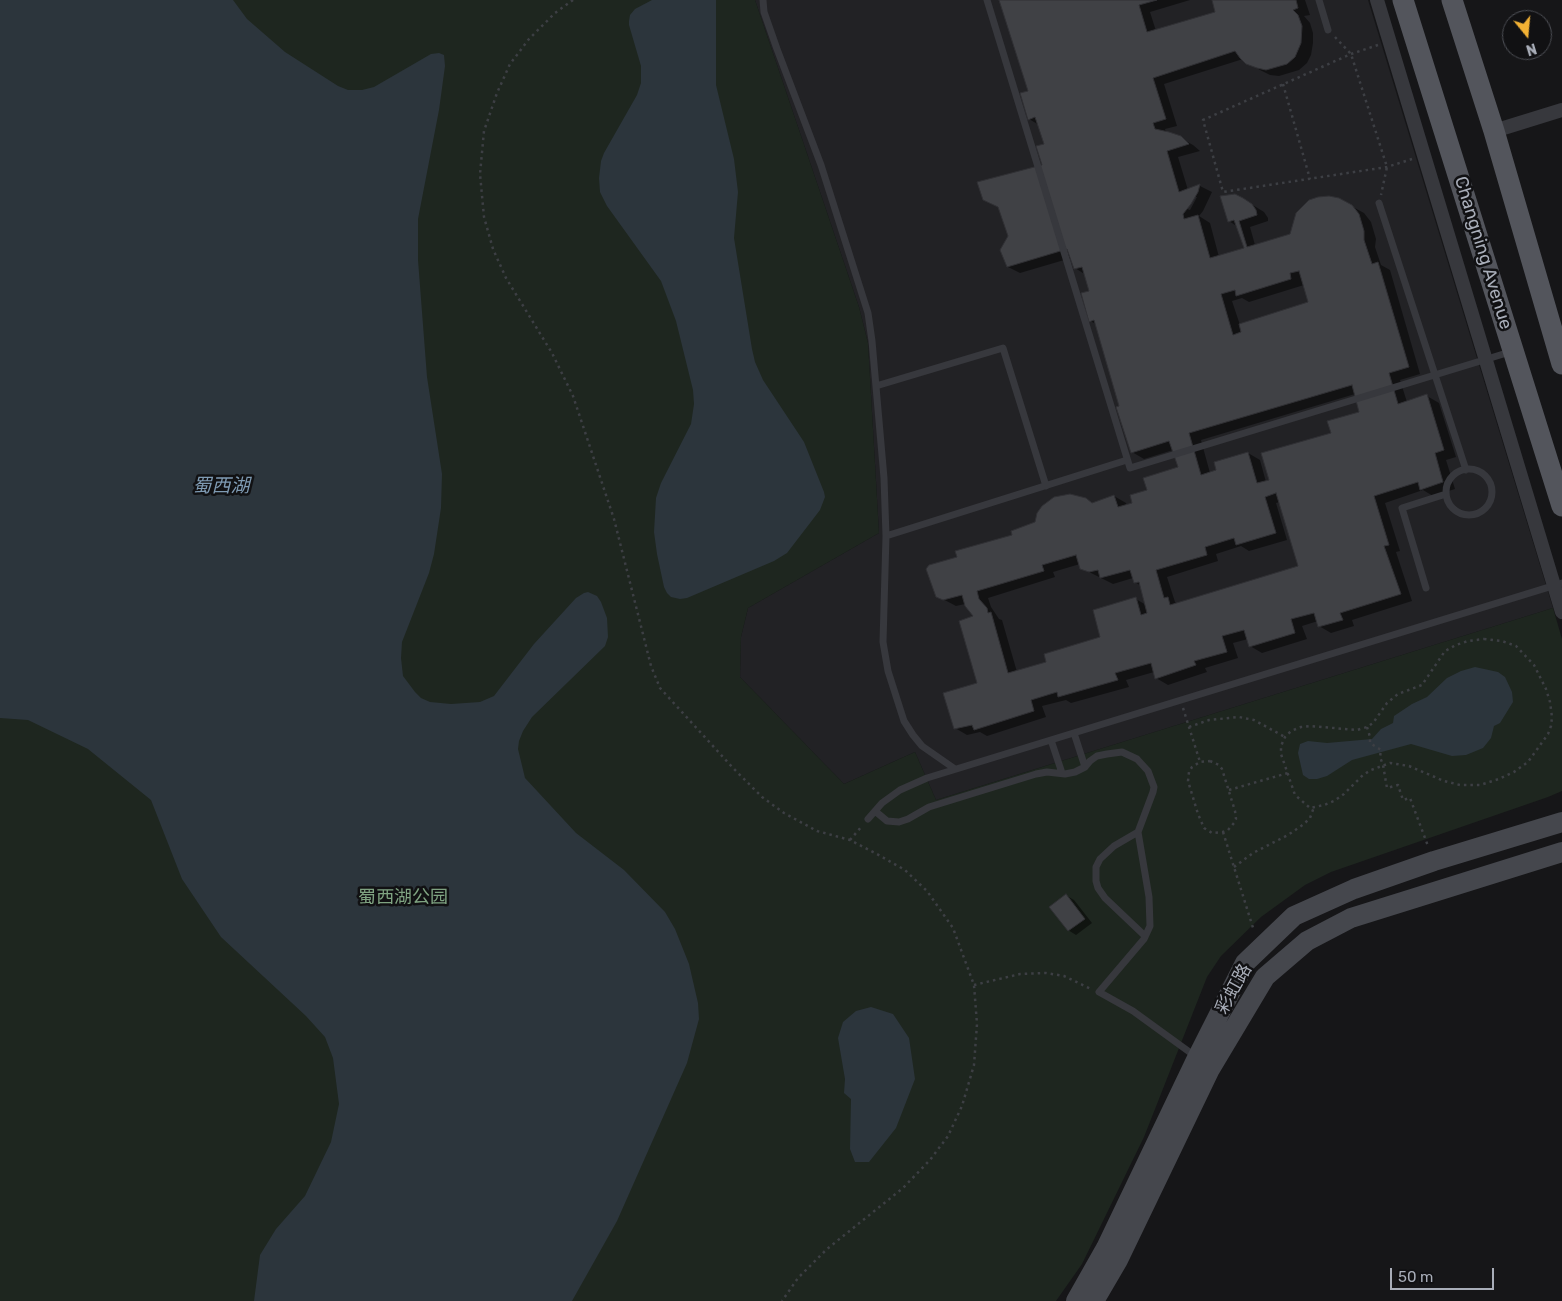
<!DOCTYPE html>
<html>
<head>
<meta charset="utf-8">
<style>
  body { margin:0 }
  #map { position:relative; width:1562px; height:1301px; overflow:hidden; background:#161618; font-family:Rubik,sans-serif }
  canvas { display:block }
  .north { position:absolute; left:1502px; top:10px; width:50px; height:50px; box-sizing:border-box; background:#111113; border:1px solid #4d4f55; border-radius:50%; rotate:163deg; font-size:14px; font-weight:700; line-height:20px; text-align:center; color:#a8adb8 }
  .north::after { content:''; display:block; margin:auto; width:18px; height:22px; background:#f2b134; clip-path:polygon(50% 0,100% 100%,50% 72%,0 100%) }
  .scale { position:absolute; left:1390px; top:1268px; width:104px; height:22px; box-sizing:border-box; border:2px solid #a8adb8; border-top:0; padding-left:6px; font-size:15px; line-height:18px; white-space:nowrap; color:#a8adb8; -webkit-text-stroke:4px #111113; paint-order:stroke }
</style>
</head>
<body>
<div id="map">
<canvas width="1562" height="1301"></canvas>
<div class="north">N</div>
<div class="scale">50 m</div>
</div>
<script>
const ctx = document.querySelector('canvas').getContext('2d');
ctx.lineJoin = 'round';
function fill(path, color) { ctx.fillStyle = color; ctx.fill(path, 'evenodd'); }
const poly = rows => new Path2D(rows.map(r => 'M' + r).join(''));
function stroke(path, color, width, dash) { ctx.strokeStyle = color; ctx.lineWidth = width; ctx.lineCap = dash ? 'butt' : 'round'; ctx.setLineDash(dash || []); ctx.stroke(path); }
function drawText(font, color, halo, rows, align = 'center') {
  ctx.font = font + ' Rubik,"Noto Sans SC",sans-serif'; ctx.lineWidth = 5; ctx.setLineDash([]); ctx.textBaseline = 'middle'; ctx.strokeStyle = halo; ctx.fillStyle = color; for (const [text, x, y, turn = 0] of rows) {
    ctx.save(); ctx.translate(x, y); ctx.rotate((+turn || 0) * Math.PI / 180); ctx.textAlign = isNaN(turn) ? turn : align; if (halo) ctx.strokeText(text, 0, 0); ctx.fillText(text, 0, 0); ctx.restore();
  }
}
fill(poly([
  [755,0,1368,0,1553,608,936,800,915,752,844,784,740,677,741,637,748,608,879,533,868,343,859,307]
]), '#222225');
fill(poly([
  [0,0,755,0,859,307,868,343,879,533,748,608,741,637,740,677,844,784,915,752,936,800,1553,608,1562,639,1562,791,1548,797,1331,872,1305,885,1261,917,1221,956,1207,977,1144,1137,1082,1264,1056,1301,0,1301]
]), '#1e261f');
fill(poly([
  [0,0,233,0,247,19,285,52,338,86,348,90,362,90,374,87,431,54,439,53,444,55,445,66,439,110,418,219,418,260,427,377,442,474,441,508,434,554,429,573,402,642,401,658,403,676,415,692,421,698,430,702,451,704,480,702,494,696,534,644,576,598,584,593,588,592,597,596,601,602,607,618,608,637,605,646,532,717,523,731,519,741,518,749,525,778,576,833,624,870,665,912,675,929,689,964,698,1003,699,1019,687,1063,617,1221,572,1301,254,1301,260,1255,276,1229,305,1196,331,1142,339,1104,333,1058,325,1037,306,1016,221,937,182,879,151,800,88,749,28,720,0,718],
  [652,0,716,0,716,85,734,159,738,192,734,238,752,349,755,362,763,380,804,442,824,492,825,497,820,510,787,553,774,561,687,598,680,599,671,597,667,593,664,587,657,554,654,532,656,498,661,483,691,424,694,404,693,390,676,321,661,281,607,206,600,192,599,178,601,161,604,153,637,95,641,83,641,66,629,25,629,21,630,15,635,9],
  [1475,667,1498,672,1505,677,1512,692,1513,702,1500,723,1494,726,1491,738,1483,748,1466,755,1452,756,1411,744,1352,760,1327,776,1317,779,1309,779,1303,775,1298,753,1300,744,1308,741,1327,743,1372,739,1381,729,1393,723,1394,716,1412,704,1427,697,1447,678,1461,671],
  [871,1007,893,1014,909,1038,915,1079,896,1128,869,1162,855,1162,850,1149,851,1099,844,1093,845,1079,838,1038,843,1022,856,1011]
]), '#2c353c');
fill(poly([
  [1000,0,1190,0,1150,12,1156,31,1217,13,1213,0,1305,0,1310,15,1304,16,1310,23,1313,33,1313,43,1311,55,1307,63,1299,70,1279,76,1270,75,1260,70,1243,59,1164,84,1177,126,1165,129,1166,132,1180,138,1193,145,1200,151,1178,157,1188,190,1200,186,1212,192,1203,211,1199,216,1210,223,1219,257,1245,249,1238,227,1229,221,1243,199,1264,212,1268,218,1268,221,1250,227,1255,245,1291,235,1351,206,1364,213,1371,222,1376,239,1375,247,1381,265,1390,270,1420,374,1400,380,1407,402,1427,396,1439,403,1456,457,1446,460,1455,489,1433,496,1423,490,1385,503,1400,551,1396,552,1412,601,1352,620,1354,626,1331,633,1319,626,1318,621,1302,626,1307,639,1262,653,1250,646,1248,639,1233,643,1238,658,1205,668,1207,672,1168,685,1156,678,1154,672,1126,680,1129,687,1071,703,1066,700,1042,706,1046,717,987,736,980,732,967,735,955,728,978,684,975,617,965,604,956,606,937,596,959,558,1114,496,1126,503,1127,506,1134,504,1179,468,1173,450,1144,459,1132,452,1121,407,1096,324,1090,321,1091,292,1086,275,1075,268,1071,258,1020,273,1008,267,1044,165,1046,145,1039,125,1029,119,1030,92],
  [1194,197,1197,197,1190,210,1187,209],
  [1304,285,1310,303,1240,325,1232,301,1242,298,1249,302],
  [1355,394,1361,413,1270,481,1266,482,1260,460,1248,453,1210,473,1201,440],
  [1280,502,1300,566,1177,604,1175,602,1167,577,1218,561,1216,554,1241,546,1249,551,1287,540,1276,503],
  [1080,564,1081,568,1113,584,1133,578,1135,582,1141,586,1146,605,1136,599,1102,638,1048,663,1017,672,1002,620,999,619,991,607,988,598,1055,577,1053,572],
  [1067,896,1074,900,1092,923,1076,935,1068,930]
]), '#0007');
const building = poly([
  [999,0,1157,0,1139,5,1147,32,1215,12,1212,0,1296,0,1298,8,1293,10,1298,15,1302,26,1301,43,1295,57,1287,64,1266,70,1257,68,1246,64,1240,58,1235,51,1153,78,1166,119,1153,123,1155,129,1169,132,1181,136,1189,144,1167,151,1179,192,1200,184,1198,192,1191,204,1183,214,1184,219,1198,215,1210,258,1244,248,1234,220,1228,222,1220,196,1235,194,1243,198,1252,204,1256,210,1257,215,1239,221,1247,247,1290,234,1296,213,1309,200,1318,197,1329,196,1339,198,1352,205,1359,214,1364,231,1364,240,1372,264,1378,262,1409,367,1389,373,1398,404,1427,394,1444,450,1435,453,1443,482,1420,490,1418,482,1374,496,1389,545,1384,546,1401,594,1340,613,1343,620,1318,627,1314,613,1291,619,1295,633,1249,647,1244,630,1222,636,1227,652,1194,661,1196,665,1155,679,1151,663,1115,673,1118,680,1058,697,1057,692,1031,700,1034,711,974,730,972,725,954,729,943,693,977,683,959,621,973,616,965,606,962,595,943,600,936,597,926,569,929,565,957,557,955,551,1012,535,1011,531,1035,522,1037,513,1042,506,1054,497,1070,494,1086,498,1092,503,1114,495,1118,507,1132,503,1130,495,1147,490,1143,478,1178,467,1169,441,1131,453,1116,407,1119,406,1094,320,1089,322,1081,293,1089,291,1082,267,1074,269,1067,249,1007,267,1000,250,1008,236,998,207,983,200,977,182,1042,165,1036,146,1044,144,1035,117,1028,120,1020,93,1028,91,999,0],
  [1299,271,1308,302,1239,324,1241,332,1233,335,1221,294,1235,290,1236,296,1291,279,1290,273,1299,271],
  [1352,385,1359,412,1327,421,1331,433,1261,453,1269,480,1257,483,1248,452,1214,462,1216,470,1201,475,1189,433,1352,385],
  [1276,493,1298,566,1170,605,1168,597,1164,598,1156,570,1207,555,1205,547,1234,538,1236,545,1276,533,1265,497,1276,493],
  [1076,555,1080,569,1089,572,1098,570,1100,578,1130,570,1134,583,1139,582,1147,613,1141,615,1136,597,1093,610,1100,637,1044,654,1046,662,1008,673,991,612,988,613,987,608,979,599,977,591,1044,571,1042,565,1076,555],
  [1066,894,1085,919,1068,931,1049,907,1066,894]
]);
fill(building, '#404145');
stroke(building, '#303034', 1);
stroke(poly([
  [573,0,555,13,529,39,510,64,497,93,484,131,480,174,484,217,493,249,506,278,552,353,573,396,614,519,651,666,660,688,733,768,762,797,784,813,817,831,850,840,875,853,905,870,927,891,953,928,974,985,977,1024,974,1065,962,1106,948,1136,930,1160,903,1188,827,1249,798,1278,782,1301],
  [1335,37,1351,54,1387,167,1381,195],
  [1378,45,1351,54,1203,120,1223,192,1387,167,1412,159],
  [1283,84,1310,179],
  [1484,639,1502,641,1516,646,1534,665,1546,689,1550,702,1552,717,1551,726,1548,734,1528,762,1514,772,1499,779,1480,785,1460,785,1444,781,1409,766,1390,763,1371,770,1363,775,1344,794,1334,801,1324,805,1310,808,1295,795,1281,754,1281,746,1285,737,1291,731,1301,727,1310,726,1357,730,1367,727,1373,723,1387,703,1398,694,1422,685,1445,651,1456,645,1468,641,1484,639],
  [1183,708,1200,762],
  [1189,727,1209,720,1239,717,1254,720,1285,737],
  [1367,727,1370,737,1370,743,1381,750,1380,757,1383,765,1387,788,1398,785,1403,800,1410,798,1428,846],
  [1210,761,1219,765,1222,769,1235,811,1236,819,1234,823,1228,830,1223,832,1212,833,1204,828,1198,814,1188,781,1189,772,1192,767,1200,762,1210,761],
  [1229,790,1288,773],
  [1223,832,1254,931],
  [850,840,862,826],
  [1234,867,1253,853,1288,835,1304,824,1310,818,1314,807],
  [974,985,1020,974,1046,973,1064,976,1091,989]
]), '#3d3f44', 2.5, [2.5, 4]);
stroke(poly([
  [763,0,764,12,777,49,821,165,868,313,872,341,884,478,886,536],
  [987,0,1130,468,1510,352],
  [1319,0,1328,30],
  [1379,203,1466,470],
  [876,386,1003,348,1046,486],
  '1446 492a23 23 0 1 1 46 0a23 23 0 1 1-46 0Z',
  [1426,588,1402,508,1446,494],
  [1074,733,1085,767],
  [1051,740,1062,773],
  [955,769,922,746,913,735,904,721,888,671,883,642,886,536,1127,460],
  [875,811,887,821,899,822,908,819,929,807,1036,774,1047,772,1065,774,1075,772,1085,767,1090,761,1097,756,1107,754,1122,752,1137,759,1148,771,1154,787,1153,792,1138,832,1149,897,1150,926,1144,939,1099,992,1133,1011,1195,1056],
  [868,819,882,803,900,790,927,778,1562,583],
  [1138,832,1114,846,1100,859,1096,867,1096,881,1098,888,1105,898,1145,936]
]), '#37383d', 7);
stroke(poly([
  [1377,0,1562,612],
  [1494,131,1562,110]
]), '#37383d', 14);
stroke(poly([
  [1076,1301,1106,1248,1197,1058,1245,963,1294,916,1354,889,1434,861,1562,822],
  [1094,1301,1118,1260,1210,1069,1265,977,1307,941,1351,918,1562,852]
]), '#45474d', 20);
stroke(poly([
  [1403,0,1562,506],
  [1452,0,1494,131,1562,364]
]), '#53555c', 21);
drawText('18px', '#a8adb8', '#111113', [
  ["Changning Avenue",1483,253,73],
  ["彩虹路",1234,989,-61]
]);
drawText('18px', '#7fa381', '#111113', [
  ["蜀西湖公园",403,898]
]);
drawText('italic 19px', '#7f9bb3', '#111113', [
  ["蜀西湖",221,487]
]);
</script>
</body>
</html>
